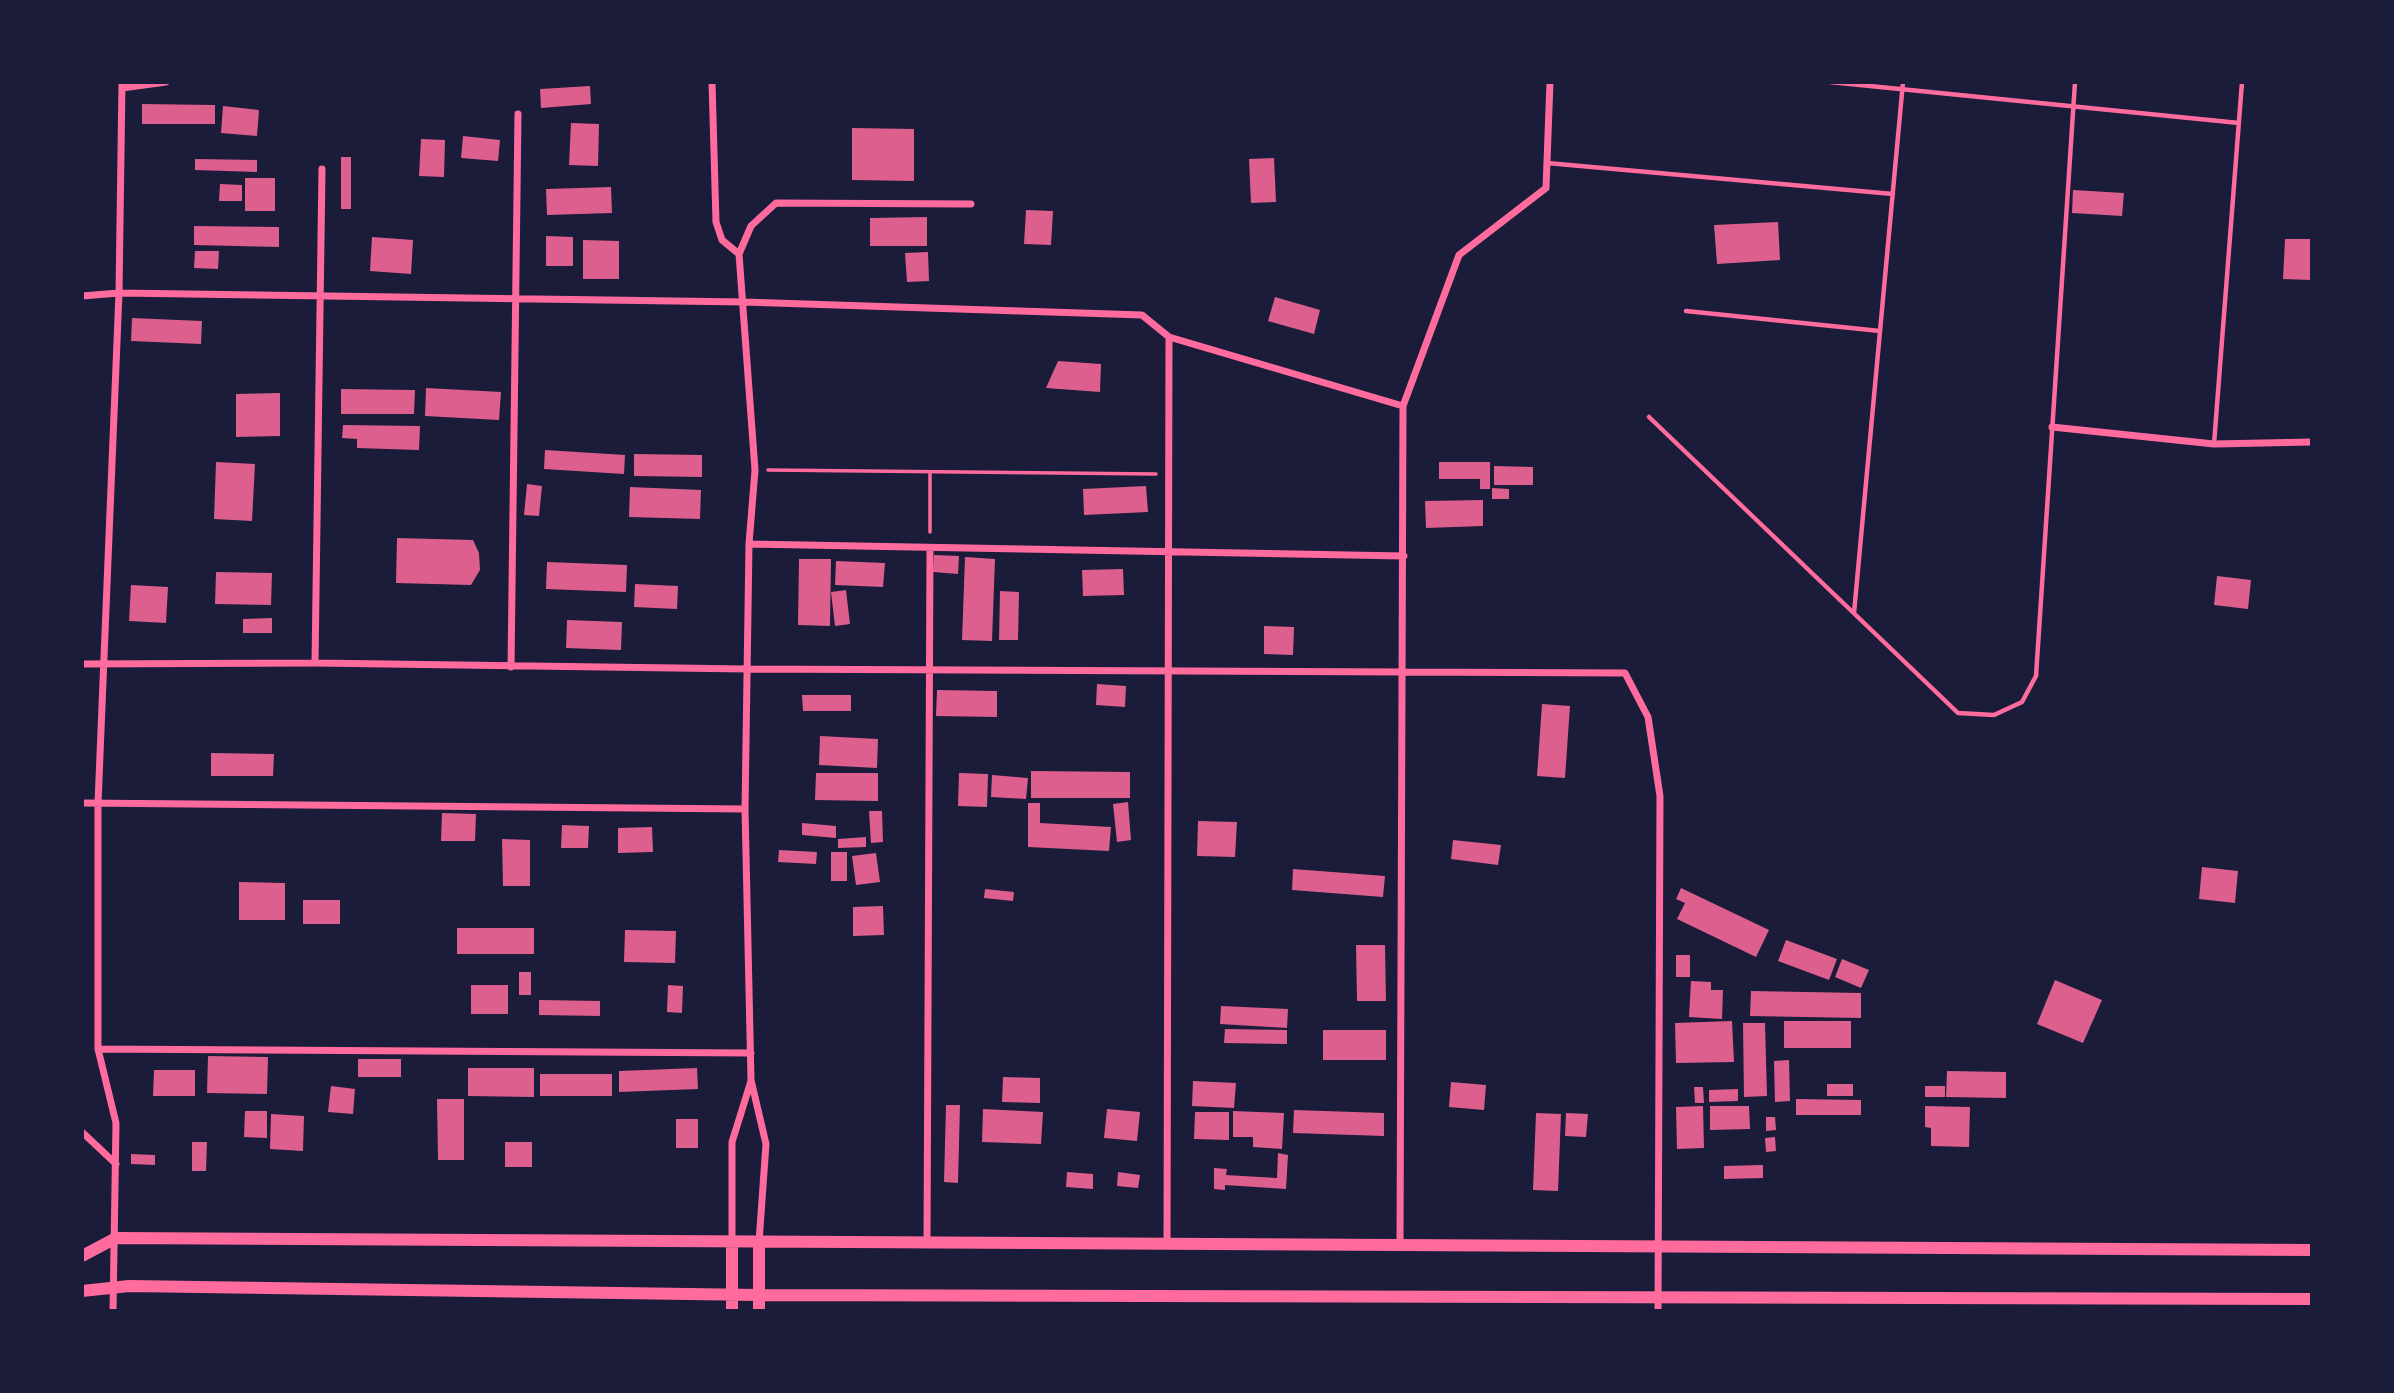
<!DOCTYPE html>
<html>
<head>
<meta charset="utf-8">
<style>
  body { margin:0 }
  #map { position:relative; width:2394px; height:1393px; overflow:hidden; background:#1b1b3a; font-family:"Exo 2",sans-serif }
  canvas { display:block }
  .frame { position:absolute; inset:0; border:84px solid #1b1b3a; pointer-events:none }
</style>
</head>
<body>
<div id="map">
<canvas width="2394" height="1393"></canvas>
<div class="frame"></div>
</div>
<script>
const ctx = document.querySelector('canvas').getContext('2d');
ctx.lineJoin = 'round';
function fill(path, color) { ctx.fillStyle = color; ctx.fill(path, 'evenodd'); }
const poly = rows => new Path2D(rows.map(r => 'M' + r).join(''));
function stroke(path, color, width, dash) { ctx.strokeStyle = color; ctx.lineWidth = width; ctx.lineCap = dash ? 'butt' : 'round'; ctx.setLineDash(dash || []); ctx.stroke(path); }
fill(poly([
  [590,86,591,104,541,108,540,89],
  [142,104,215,105,215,124,142,124],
  [223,106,259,110,257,136,221,133],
  [571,123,599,124,598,166,569,165],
  [852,128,914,129,914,181,852,180],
  [463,136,500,140,498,161,461,158],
  [421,139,445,140,444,177,419,176],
  [341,157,351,157,351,209,341,209],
  [1274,158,1276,202,1251,203,1249,159],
  [195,159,257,160,257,172,195,170],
  [245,178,275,178,275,211,245,211],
  [220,184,242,185,242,201,219,201],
  [611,187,612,213,547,215,546,189],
  [2073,190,2124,193,2122,216,2072,213],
  [1026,210,1053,211,1051,245,1024,244],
  [927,217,927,246,870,246,870,218],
  [1778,222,1780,260,1717,264,1714,225],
  [194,226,279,227,279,247,194,245],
  [546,236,573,237,573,266,546,266],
  [372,237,413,240,411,274,370,271],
  [2285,239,2312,239,2312,280,2283,279],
  [583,240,619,241,619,279,583,279],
  [195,251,219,251,218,269,194,268],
  [928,252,929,281,907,282,905,253],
  [1275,297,1320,310,1314,334,1268,321],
  [132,318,202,321,201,344,131,341],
  [1058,361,1101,364,1100,392,1046,388],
  [426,388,501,392,499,420,425,416],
  [341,389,415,390,414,414,341,414],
  [280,393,280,436,236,437,236,394],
  [343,425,420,426,419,450,357,448,357,439,342,438],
  [545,450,625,455,624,474,544,469],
  [634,454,702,455,702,477,634,476],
  [216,462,255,464,252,521,214,519],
  [1439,462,1490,462,1490,489,1480,489,1480,479,1439,479],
  [1494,466,1533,467,1533,485,1494,485],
  [527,484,542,486,539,516,524,515],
  [1146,486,1148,512,1084,515,1083,489],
  [630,487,701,490,700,519,629,517],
  [1492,488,1509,489,1509,499,1492,499],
  [1483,500,1483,526,1426,528,1425,501],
  [397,538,473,540,479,553,480,570,471,585,396,583],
  [934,555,959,556,958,574,933,572],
  [965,557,995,559,992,641,962,640],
  [799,559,831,559,830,626,798,625],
  [836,561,885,563,883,587,835,585],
  [547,562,627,565,626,592,546,589],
  [1123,569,1124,595,1083,596,1082,570],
  [216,572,272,573,271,605,215,604],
  [2217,576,2251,580,2248,609,2214,605],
  [635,584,678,586,677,609,634,607],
  [131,585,168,587,166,623,129,621],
  [846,590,850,624,835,626,831,592],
  [1000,591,1019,592,1018,640,999,640],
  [272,618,272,633,243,633,243,619],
  [567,620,622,622,621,650,566,648],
  [1264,626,1294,627,1293,655,1264,654],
  [1097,684,1126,686,1125,707,1096,705],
  [937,690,997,691,997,717,936,716],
  [802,695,851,695,851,711,803,711],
  [1542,704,1570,706,1565,778,1537,776],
  [820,736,878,739,877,768,819,765],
  [211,753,274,754,273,776,211,776],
  [1031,771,1130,772,1130,798,1031,798],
  [816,773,878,773,878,801,815,800],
  [959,773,988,774,987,807,958,806],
  [992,775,1028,778,1026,799,991,797],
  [1128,802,1131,840,1117,842,1113,804],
  [1028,803,1040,803,1040,823,1111,827,1109,851,1028,847],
  [869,811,882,811,883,842,871,843],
  [442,813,476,814,475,841,441,841],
  [1198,821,1237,822,1235,857,1197,856],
  [802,823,836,826,836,838,802,835],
  [562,825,589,826,588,848,561,848],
  [652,827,653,852,618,853,618,828],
  [866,837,866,847,838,848,838,839],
  [502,839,530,840,530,886,503,886],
  [1453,840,1501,845,1498,865,1451,859],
  [779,850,817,852,816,864,778,862],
  [831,852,847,852,847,881,831,881],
  [876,853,880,882,856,885,852,856],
  [2202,867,2238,871,2235,903,2199,899],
  [1293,869,1385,876,1383,897,1292,890],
  [239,882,285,883,285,920,239,920],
  [1681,888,1769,930,1756,957,1677,919,1685,903,1676,899],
  [985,889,1014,892,1013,901,984,898],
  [303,900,340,900,340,924,303,924],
  [883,906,884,935,853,936,853,907],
  [457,928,534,928,534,954,457,954],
  [625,930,676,931,675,963,624,962],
  [1786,940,1837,959,1829,980,1778,961],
  [1356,945,1385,945,1386,1001,1357,1001],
  [1676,955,1690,955,1690,977,1676,977],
  [1842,959,1869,970,1861,988,1835,977],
  [519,972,531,972,531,995,519,995],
  [2055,980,2102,1000,2083,1043,2037,1024],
  [1691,981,1711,982,1711,990,1723,990,1722,1019,1689,1017],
  [471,985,508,985,508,1014,471,1014],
  [668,985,683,986,682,1013,667,1012],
  [1751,991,1861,993,1861,1018,1750,1016],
  [539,1000,600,1001,600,1016,539,1015],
  [1221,1006,1288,1009,1287,1028,1220,1024],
  [1732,1021,1734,1062,1676,1063,1675,1023],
  [1784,1021,1851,1021,1851,1048,1784,1048],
  [1743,1023,1765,1023,1767,1096,1744,1097],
  [1225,1029,1287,1030,1287,1044,1224,1043],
  [1323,1030,1386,1030,1386,1060,1323,1060],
  [208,1056,268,1057,267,1094,207,1093],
  [358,1059,401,1059,401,1077,358,1077],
  [1789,1060,1790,1101,1775,1102,1774,1061],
  [468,1068,534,1068,534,1097,468,1096],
  [697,1068,698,1089,619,1092,619,1071],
  [154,1070,195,1070,195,1096,153,1096],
  [1947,1071,2006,1072,2006,1098,1946,1097],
  [540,1074,612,1074,612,1096,540,1096],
  [1003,1077,1040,1078,1040,1103,1002,1102],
  [1193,1081,1236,1083,1234,1108,1192,1106],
  [1451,1082,1486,1085,1484,1110,1449,1107],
  [1827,1084,1853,1084,1853,1096,1827,1096],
  [331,1086,355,1089,353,1114,328,1112],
  [1925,1086,1945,1086,1945,1097,1925,1097],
  [1694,1087,1703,1087,1704,1103,1695,1103],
  [1738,1089,1738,1101,1709,1102,1709,1090],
  [437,1099,464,1099,464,1160,438,1160],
  [1796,1099,1861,1100,1861,1115,1796,1115],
  [946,1105,960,1105,958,1183,944,1182],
  [1703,1106,1704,1148,1677,1149,1676,1107],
  [1710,1106,1749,1106,1750,1129,1710,1130],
  [1925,1106,1970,1107,1969,1147,1931,1146,1931,1128,1925,1127],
  [983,1109,1043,1112,1041,1144,982,1142],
  [1107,1109,1140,1112,1137,1141,1104,1138],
  [1294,1110,1384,1113,1384,1136,1293,1133],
  [245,1111,267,1111,267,1138,244,1137],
  [1233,1111,1284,1113,1282,1149,1253,1147,1253,1137,1233,1137],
  [1195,1112,1229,1112,1229,1140,1194,1139],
  [1536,1113,1561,1114,1558,1191,1533,1190],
  [1566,1113,1588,1114,1586,1137,1565,1136],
  [271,1114,304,1116,303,1151,270,1149],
  [1766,1117,1775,1117,1776,1130,1766,1131],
  [676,1119,698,1119,698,1148,676,1148],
  [1775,1137,1776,1151,1766,1152,1765,1138],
  [192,1142,207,1142,206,1171,192,1171],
  [505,1142,532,1142,532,1167,505,1167],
  [1278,1153,1288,1155,1286,1189,1225,1185,1225,1190,1214,1189,1214,1168,1227,1169,1226,1175,1277,1178],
  [131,1154,155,1155,155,1165,131,1164],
  [1763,1165,1763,1178,1724,1179,1724,1166],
  [1067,1172,1093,1174,1093,1189,1066,1187],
  [1118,1172,1140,1175,1138,1188,1117,1186]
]), '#dd5f8e');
stroke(poly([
  [768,470,1156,474],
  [930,472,930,532]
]), '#ff6b9d', 3.5);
stroke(poly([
  [1830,82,2239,123],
  [1547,163,1893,194],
  [1686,311,1880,331],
  [1649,417,1958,713,1994,715,2022,702,2036,676,2075,82],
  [2214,444,2242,82],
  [1854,613,1903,82]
]), '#ff6b9d', 4.5);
stroke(poly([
  [712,82,716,222,722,240,739,254],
  [122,88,166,82],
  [82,296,119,293,744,302,1142,315,1169,337,1403,406],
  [2052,427,2214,444,2312,442],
  [749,544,1404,556],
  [315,663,322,169],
  [82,664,315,663,747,669,1625,673,1648,717,1660,796,1658,1311],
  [511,667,518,114],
  [82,803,745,809],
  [98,1049,751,1053],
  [82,1132,116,1164],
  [732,1242,732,1142,751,1081],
  [759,1242,766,1144,751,1080,745,809,749,544,755,470,739,254,751,226,776,203,971,204],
  [927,1242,930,549],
  [1167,1244,1169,337],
  [1400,1245,1403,406,1459,255,1546,188,1550,82],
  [113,1311,116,1123,98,1049,98,803,119,293,122,82]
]), '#ff6b9d', 7);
stroke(poly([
  [82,1256,116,1238,2312,1250],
  [82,1291,129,1286,758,1295,2312,1299],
  [732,1311,732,1242],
  [759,1311,759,1242]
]), '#ff6b9d', 12);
</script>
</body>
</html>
